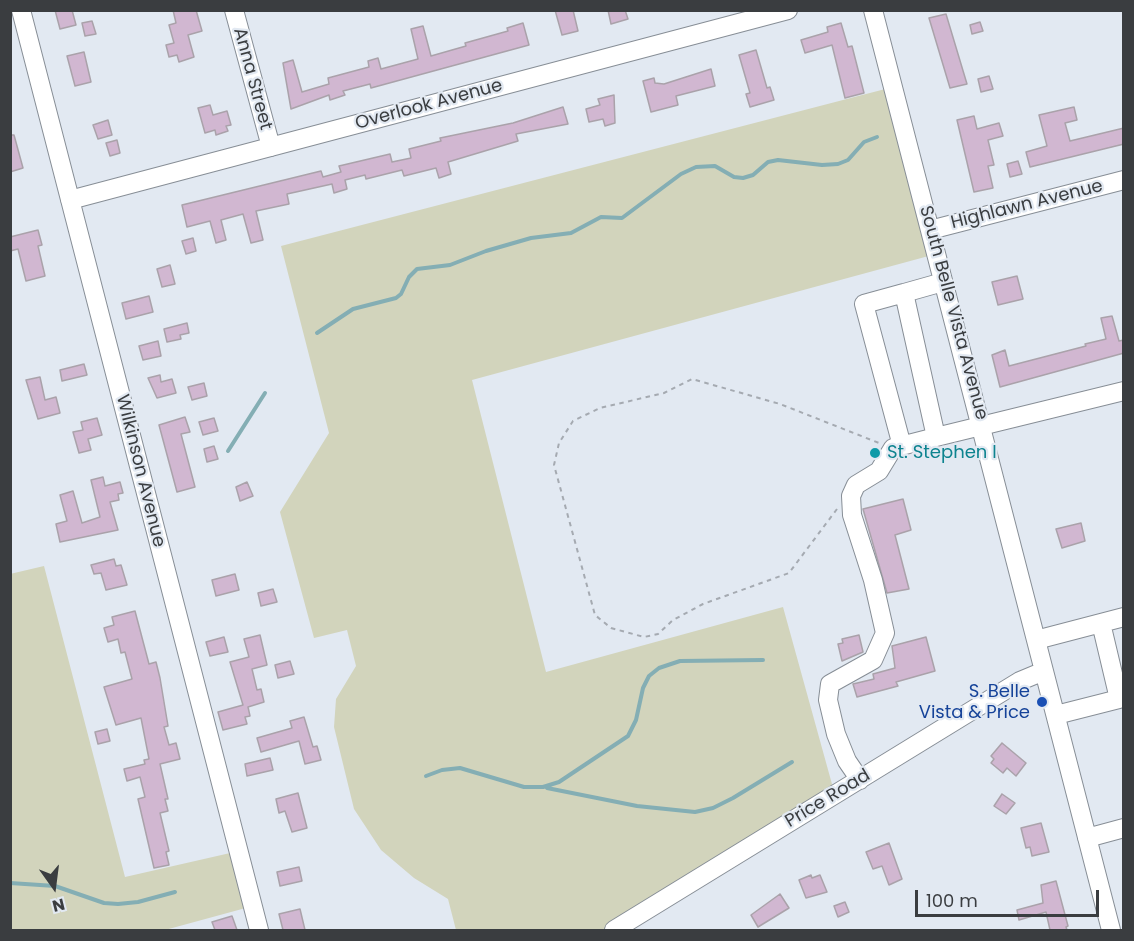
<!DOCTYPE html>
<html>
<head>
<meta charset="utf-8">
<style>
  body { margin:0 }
  #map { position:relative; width:1134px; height:941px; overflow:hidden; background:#e2e9f2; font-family:Poppins,sans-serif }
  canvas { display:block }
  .frame { position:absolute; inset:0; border:12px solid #3a3d40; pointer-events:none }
  .north { position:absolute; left:24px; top:857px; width:60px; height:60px; -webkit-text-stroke:4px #e2e9f2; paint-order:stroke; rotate:166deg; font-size:16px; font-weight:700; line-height:24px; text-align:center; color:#3a3d40 }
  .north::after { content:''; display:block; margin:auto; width:21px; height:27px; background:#3a3d40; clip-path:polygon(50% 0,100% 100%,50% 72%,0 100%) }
  .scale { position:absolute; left:915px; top:890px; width:184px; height:27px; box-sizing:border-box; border:3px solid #3a3d40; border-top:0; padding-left:8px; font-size:18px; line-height:21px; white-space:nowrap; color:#3a3d40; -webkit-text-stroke:4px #e2e9f2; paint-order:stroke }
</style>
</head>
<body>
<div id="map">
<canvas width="1134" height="941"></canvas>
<div class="frame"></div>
<div class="north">N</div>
<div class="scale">100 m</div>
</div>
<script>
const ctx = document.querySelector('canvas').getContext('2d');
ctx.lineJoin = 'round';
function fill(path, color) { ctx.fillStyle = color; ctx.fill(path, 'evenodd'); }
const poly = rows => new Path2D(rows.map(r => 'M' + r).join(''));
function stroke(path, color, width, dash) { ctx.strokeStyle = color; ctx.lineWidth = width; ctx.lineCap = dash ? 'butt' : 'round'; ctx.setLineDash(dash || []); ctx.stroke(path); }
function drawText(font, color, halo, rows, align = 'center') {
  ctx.font = font + ' Poppins,sans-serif'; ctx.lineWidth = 4.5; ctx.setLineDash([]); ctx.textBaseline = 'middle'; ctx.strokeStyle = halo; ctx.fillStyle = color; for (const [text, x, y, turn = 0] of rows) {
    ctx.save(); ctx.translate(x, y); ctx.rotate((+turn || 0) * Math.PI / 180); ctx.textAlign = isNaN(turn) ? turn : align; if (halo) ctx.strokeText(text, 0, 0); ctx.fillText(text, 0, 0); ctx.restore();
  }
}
fill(poly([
  [893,87,936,254,472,380,546,672,783,607,835,795,612,930,456,930,448,899,414,878,381,850,354,809,334,727,336,699,356,666,347,630,314,638,280,512,329,433,281,246],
  [44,566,125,877,239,851,253,906,165,930,11,930,10,574]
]), '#d2d4bc');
stroke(poly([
  [317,333,353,309,396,298,401,294,409,277,417,269,450,265,486,251,531,238,571,233,601,217,622,218,681,174,696,167,715,166,734,177,743,178,753,175,768,162,778,160,822,165,838,164,848,160,864,142,877,137],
  [228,451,265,393],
  [426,776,442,770,460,768,524,787,543,787,559,782,628,736,636,720,643,688,649,676,659,668,680,661,763,660],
  [547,788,637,806,695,812,713,808,733,798,792,762],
  [10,883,55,886,104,903,118,904,138,902,175,892]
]), '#84aeb4', 4);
const building = poly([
  [55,10,72,10,76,25,60,29,55,10],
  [173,10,196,10,202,31,188,35,194,57,179,62,177,55,169,57,166,45,174,43,169,25,176,23,173,10],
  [555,10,573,10,578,31,562,35,555,10],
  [608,10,625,10,628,19,611,24,608,10],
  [946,14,967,84,950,88,929,18,946,14],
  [92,21,96,34,85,36,82,23,92,21],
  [980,22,983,31,972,34,970,25,980,22],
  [523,23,529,45,371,88,370,84,343,91,345,95,330,100,329,95,291,109,283,63,293,60,302,92,329,84,328,78,369,67,368,61,378,58,381,69,418,59,411,29,423,26,431,56,466,46,465,43,508,31,507,28,523,23],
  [841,23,848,47,852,46,864,93,845,98,832,45,805,53,801,40,828,32,827,27,841,23],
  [756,50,767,88,770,87,774,100,750,107,746,94,750,93,739,55,756,50],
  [84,52,91,82,75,86,67,56,84,52],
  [711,69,715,86,676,96,678,105,651,112,643,81,654,78,655,83,664,84,711,69],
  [989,76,993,89,981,92,978,79,989,76],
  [614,95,615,123,605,126,603,119,589,122,586,109,600,105,598,99,614,95],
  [210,105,213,115,227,111,231,125,226,126,228,131,216,135,215,130,205,133,198,108,210,105],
  [563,107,568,124,516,134,518,141,448,162,451,174,439,178,436,168,404,176,402,170,366,179,365,175,345,180,347,189,334,193,332,184,287,194,289,204,256,211,263,240,251,243,243,214,221,220,226,240,216,243,210,221,187,227,182,205,321,171,323,177,341,172,339,166,390,154,392,162,411,158,409,149,441,141,440,138,513,123,563,107],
  [1074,107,1077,120,1065,123,1070,141,1124,128,1124,144,1030,167,1026,152,1047,146,1039,115,1074,107],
  [974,116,977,129,999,123,1003,136,988,140,994,165,988,166,993,188,974,192,957,120,974,116],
  [108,120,112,135,98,139,93,125,108,120],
  [10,135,14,135,23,168,10,172,10,135],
  [117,140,120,153,110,156,106,143,117,140],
  [1018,161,1022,174,1010,177,1007,164,1018,161],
  [38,230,42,245,38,246,45,276,26,281,18,249,10,251,10,237,38,230],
  [193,238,196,251,186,254,182,241,193,238],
  [170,265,175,284,162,287,157,269,170,265],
  [1017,276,1023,299,998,305,992,282,1017,276],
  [149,296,153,312,126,319,122,303,149,296],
  [1112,316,1119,341,1124,340,1124,353,1000,387,992,355,1005,350,1009,366,1086,346,1085,344,1106,339,1101,318,1112,316],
  [187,323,189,333,180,335,181,339,167,342,164,329,187,323],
  [158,341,161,356,143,360,139,346,158,341],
  [84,364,87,375,62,381,60,370,84,364],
  [160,375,161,382,172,379,176,393,157,398,148,378,160,375],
  [40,377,45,400,56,397,60,413,38,419,26,380,40,377],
  [204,383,207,396,192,400,188,387,204,383],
  [185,417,190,432,181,434,195,487,177,492,159,425,185,417],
  [97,418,102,435,88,439,91,450,79,453,73,432,83,430,81,422,97,418],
  [214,418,218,431,203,435,199,422,214,418],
  [214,446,218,459,207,462,204,449,214,446],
  [103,477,105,486,120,482,123,493,118,494,119,500,110,502,118,530,60,542,56,524,67,521,60,495,73,491,82,523,100,517,91,480,103,477],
  [247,482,253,496,240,501,236,487,247,482],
  [903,499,911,530,895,535,909,589,887,593,863,509,903,499],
  [1081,523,1085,541,1062,548,1056,529,1081,523],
  [114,559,116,566,121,565,127,585,106,590,101,573,94,574,91,565,114,559],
  [235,574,239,590,216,596,212,580,235,574],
  [273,589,277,602,261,606,258,593,273,589],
  [135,611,149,664,156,662,160,678,168,726,164,727,169,745,176,743,180,759,160,764,168,799,165,799,168,811,160,813,169,851,166,852,169,865,154,868,138,799,145,797,140,777,127,781,124,769,145,764,144,760,149,759,141,718,116,725,104,687,132,679,125,652,121,653,118,639,108,642,104,628,114,625,112,617,135,611],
  [260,635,267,665,252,669,257,690,261,689,264,702,248,707,250,716,245,717,247,724,223,730,218,712,243,705,230,662,249,657,244,639,260,635],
  [859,635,863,652,842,661,838,644,843,643,842,639,859,635],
  [224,637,228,652,210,656,206,642,224,637],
  [926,637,935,671,896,682,898,686,857,697,853,684,874,679,873,674,895,668,892,646,926,637],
  [290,661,294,674,278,678,275,665,290,661],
  [304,717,313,747,317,746,321,760,305,764,299,741,261,752,257,738,292,728,290,721,304,717],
  [107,729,110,741,98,744,95,732,107,729],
  [1002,743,1026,763,1016,776,1007,768,1003,773,991,763,994,759,991,756,1002,743],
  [270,758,273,770,247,776,245,764,270,758],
  [298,793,307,828,292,832,285,811,279,813,276,799,298,793],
  [1002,794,1015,803,1006,814,994,806,1002,794],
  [1041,823,1049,852,1032,856,1030,847,1026,848,1021,828,1041,823],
  [889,843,902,879,889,885,882,866,873,869,866,852,889,843],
  [299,867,302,881,280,886,277,872,299,867],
  [811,875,812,878,820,875,827,892,806,898,799,880,811,875],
  [1056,881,1068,926,1066,927,1067,930,1050,930,1046,912,1019,920,1017,910,1043,903,1041,885,1056,881],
  [780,894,789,908,758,927,751,915,780,894],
  [845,902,849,912,838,917,834,906,845,902],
  [300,909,305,930,283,930,279,914,300,909],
  [232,916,237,930,215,930,212,922,232,916]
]);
fill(building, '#d1b7d1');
stroke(building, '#aaa2aa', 1.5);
const minor = poly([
  [21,10,259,930],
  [234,10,271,147],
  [873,10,1111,930],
  [70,200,788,10],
  [930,230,1124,180],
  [943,282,904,293,936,437,1124,391],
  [902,446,864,304,904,293],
  [1036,640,1124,617],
  [1056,715,1119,699,1101,623],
  [860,780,847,761,836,734,828,700,830,684,873,660,885,633,873,580,852,515,851,496,856,485,879,471,893,448,936,437],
  [1087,838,1124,828],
  [614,930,1020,681,1044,671]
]);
stroke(minor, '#878e96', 20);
stroke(poly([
  [837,509,789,573,703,604,673,620,658,634,644,637,611,628,595,615,554,465,559,443,573,421,600,408,664,393,692,379,780,404,879,443]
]), '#a5aab1', 2, [4.5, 4.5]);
stroke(minor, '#fff', 18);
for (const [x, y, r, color] of [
  [875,453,6,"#0f9aa8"],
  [1042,702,6,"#1a4fb4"]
]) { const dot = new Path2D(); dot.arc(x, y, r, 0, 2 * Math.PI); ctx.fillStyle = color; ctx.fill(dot); stroke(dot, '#e2e9f2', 2); }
drawText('18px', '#3a3d40', '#e2e9f2', [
  ["Anna Street",252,79,75],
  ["Overlook Avenue",429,105,-15],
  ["Highlawn Avenue",1027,205,-14],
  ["South Belle Vista Avenue",953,313,75],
  ["Wilkinson Avenue",140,471,76],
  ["Price Road",828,799,-31]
]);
drawText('18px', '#0d838f', '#e2e9f2', [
  ["St. Stephen I",887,453]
], 'left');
drawText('18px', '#164399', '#e2e9f2', [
  ["S. Belle",1030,692],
  ["Vista & Price",1030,713]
], 'right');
</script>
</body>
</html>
